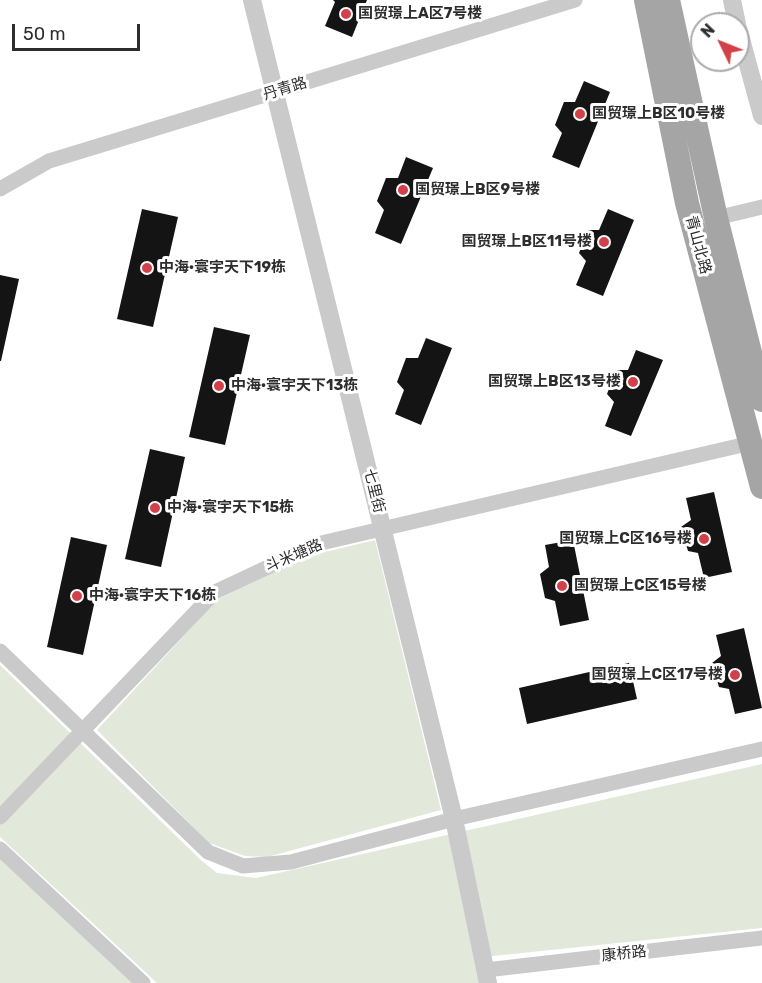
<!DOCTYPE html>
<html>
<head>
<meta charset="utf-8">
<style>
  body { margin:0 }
  #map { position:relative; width:762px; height:983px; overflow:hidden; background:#fff; font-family:Rubik,sans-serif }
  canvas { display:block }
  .north { position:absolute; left:690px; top:12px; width:60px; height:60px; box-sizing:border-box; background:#fff; border:2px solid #ababab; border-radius:50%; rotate:313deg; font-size:16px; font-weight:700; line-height:24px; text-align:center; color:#2d2d2d }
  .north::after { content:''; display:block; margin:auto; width:21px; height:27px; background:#d24049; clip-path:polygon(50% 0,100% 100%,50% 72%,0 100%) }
  .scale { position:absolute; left:12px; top:24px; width:128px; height:27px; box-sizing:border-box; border:3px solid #2d2d2d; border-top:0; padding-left:8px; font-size:18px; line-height:21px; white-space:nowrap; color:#2d2d2d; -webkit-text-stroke:4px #fff; paint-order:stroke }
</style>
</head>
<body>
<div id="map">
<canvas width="762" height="983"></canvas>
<div class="north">N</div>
<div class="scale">50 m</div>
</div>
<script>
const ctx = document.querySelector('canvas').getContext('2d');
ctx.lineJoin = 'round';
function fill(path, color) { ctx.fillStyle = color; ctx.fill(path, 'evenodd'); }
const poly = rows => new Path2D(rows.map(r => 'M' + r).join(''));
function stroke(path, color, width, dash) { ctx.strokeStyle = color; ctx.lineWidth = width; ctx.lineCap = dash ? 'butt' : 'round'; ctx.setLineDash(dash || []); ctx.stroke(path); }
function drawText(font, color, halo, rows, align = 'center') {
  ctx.font = font + ' Rubik,"Noto Sans SC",sans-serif'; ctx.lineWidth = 6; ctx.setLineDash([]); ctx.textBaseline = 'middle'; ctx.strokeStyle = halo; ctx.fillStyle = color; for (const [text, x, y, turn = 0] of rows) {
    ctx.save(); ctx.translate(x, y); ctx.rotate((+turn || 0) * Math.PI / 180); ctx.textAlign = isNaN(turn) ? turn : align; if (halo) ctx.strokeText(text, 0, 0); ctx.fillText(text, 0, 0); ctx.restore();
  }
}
fill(poly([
  [375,540,441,810,267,857,245,856,209,843,97,730,217,600,284,567,321,553],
  [0,665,202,861,217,873,256,878,762,764,762,928,474,958,480,983,157,983,0,837],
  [0,858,133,983,0,983]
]), '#e2e9db');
fill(poly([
  [333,0,367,0,352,37,325,26,335,2],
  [584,81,610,92,579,168,552,157,562,133,555,125,564,102,575,102],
  [406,157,433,168,401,244,375,233,384,210,377,201,386,178,398,178],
  [142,209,178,217,153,327,117,319],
  [608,209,634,220,603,296,576,285,586,261,579,253,588,230,599,230],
  [0,275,19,279,1,361,0,361],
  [214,327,250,335,225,445,189,437],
  [426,338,452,348,421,425,395,414,404,390,397,382,406,358,418,358],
  [636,350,663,360,631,436,605,426,614,402,607,394,616,370,628,370],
  [150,449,185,457,161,567,125,559],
  [714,492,732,572,704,578,698,553,688,551,681,527,691,520,686,498],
  [71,537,107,545,83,655,47,647],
  [573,540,589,620,560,626,555,601,545,598,540,574,549,567,545,545],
  [744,628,762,708,735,714,729,689,719,687,712,663,721,656,716,635],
  [629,663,637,699,527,724,519,688]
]), '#141414');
stroke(poly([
  [0,189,49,161,575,0],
  [716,218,762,207],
  [0,651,208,852,243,866,291,862,454,819,762,749],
  [0,817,215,592,317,544,751,443],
  [0,849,143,983],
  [486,970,762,938]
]), '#cacaca', 15);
stroke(poly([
  [252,0,454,819,488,983],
  [732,0,737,24],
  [738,28,762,116]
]), '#cacaca', 18);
stroke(poly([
  [646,0,687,203,762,487],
  [668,0,716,218,762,400]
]), '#a5a5a5', 24);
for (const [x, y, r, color] of [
  [346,14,6,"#d24049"],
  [580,114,6,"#d24049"],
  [403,190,6,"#d24049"],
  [604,242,6,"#d24049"],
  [147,268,6,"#d24049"],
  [633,382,6,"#d24049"],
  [219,386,6,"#d24049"],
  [155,508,6,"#d24049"],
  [704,539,6,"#d24049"],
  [562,586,6,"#d24049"],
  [77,596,6,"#d24049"],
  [735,675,6,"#d24049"]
]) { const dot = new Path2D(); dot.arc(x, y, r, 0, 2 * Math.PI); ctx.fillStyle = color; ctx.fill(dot); stroke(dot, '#fff', 2); }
drawText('bold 15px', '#2d2d2d', '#fff', [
  ["国贸璟上A区7号楼",358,14],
  ["国贸璟上B区10号楼",592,114],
  ["国贸璟上B区9号楼",415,190],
  ["国贸璟上B区11号楼",592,242,"right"],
  ["中海·寰宇天下19栋",159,268],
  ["国贸璟上B区13号楼",621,382,"right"],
  ["中海·寰宇天下13栋",231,386],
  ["中海·寰宇天下15栋",167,508],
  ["国贸璟上C区16号楼",692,539,"right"],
  ["国贸璟上C区15号楼",574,586],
  ["中海·寰宇天下16栋",89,596],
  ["国贸璟上C区17号楼",723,675,"right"]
], 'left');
drawText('15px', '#2d2d2d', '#fff', [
  ["丹青路",285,89,-17],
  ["青山北路",698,245,75],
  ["七里街",374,491,76],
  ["斗米塘路",294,556,-23],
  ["康桥路",624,954,-6]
]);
</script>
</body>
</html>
